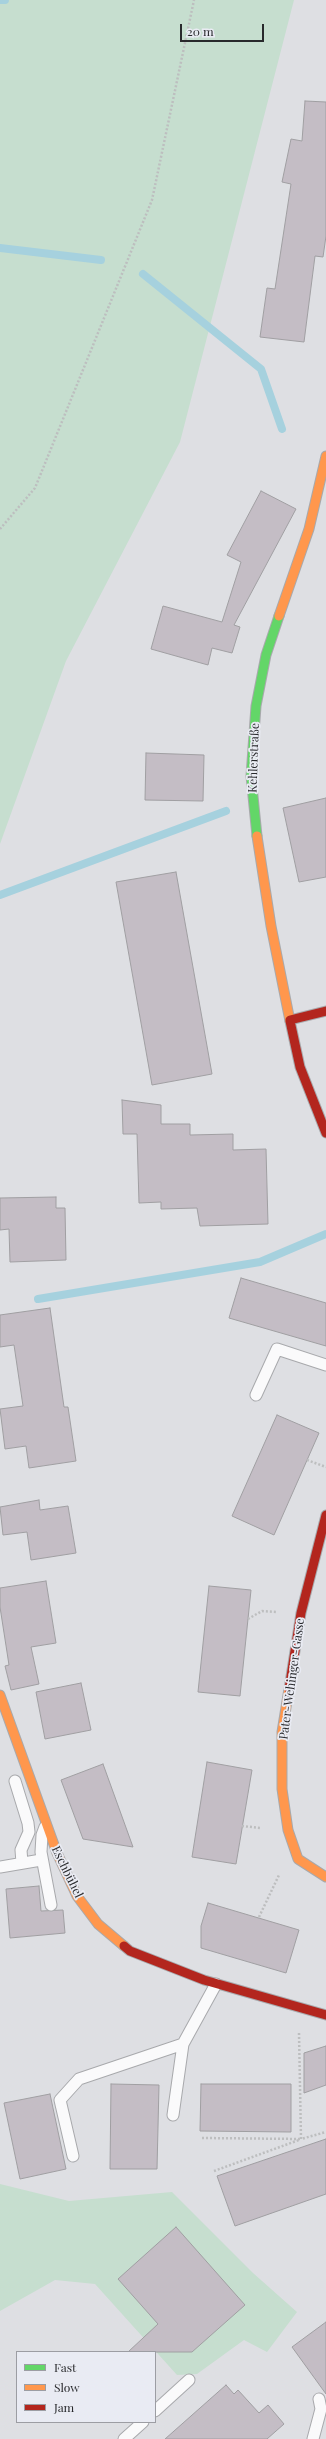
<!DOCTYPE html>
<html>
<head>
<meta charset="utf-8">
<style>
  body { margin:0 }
  #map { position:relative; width:326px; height:2439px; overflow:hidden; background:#dedfe3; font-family:"Playfair Display",serif }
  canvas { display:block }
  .legend { position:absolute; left:16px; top:2351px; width:140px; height:72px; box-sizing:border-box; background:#e9ebf3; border:1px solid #9c9da3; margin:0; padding:5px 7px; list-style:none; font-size:12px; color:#28292c }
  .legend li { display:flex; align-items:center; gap:8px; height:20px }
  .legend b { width:20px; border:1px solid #9c9da3 }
  .scale { position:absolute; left:180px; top:24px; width:84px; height:18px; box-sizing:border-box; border:2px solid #28292c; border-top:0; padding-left:5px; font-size:12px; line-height:14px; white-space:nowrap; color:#28292c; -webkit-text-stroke:3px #e9ebf3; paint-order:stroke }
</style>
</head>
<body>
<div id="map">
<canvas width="326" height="2439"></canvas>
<ul class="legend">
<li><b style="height:5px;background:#63d668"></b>Fast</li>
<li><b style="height:5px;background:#ff974d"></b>Slow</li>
<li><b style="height:5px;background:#b3261e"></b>Jam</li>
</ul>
<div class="scale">20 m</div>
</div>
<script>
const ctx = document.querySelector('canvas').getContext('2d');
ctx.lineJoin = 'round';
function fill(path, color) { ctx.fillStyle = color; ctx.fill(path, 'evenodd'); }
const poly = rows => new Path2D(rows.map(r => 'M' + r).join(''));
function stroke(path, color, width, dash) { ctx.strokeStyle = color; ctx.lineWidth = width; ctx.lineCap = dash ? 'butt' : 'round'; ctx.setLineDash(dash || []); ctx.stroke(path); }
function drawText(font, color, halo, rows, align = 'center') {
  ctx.font = font + ' "Playfair Display",serif'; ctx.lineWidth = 3.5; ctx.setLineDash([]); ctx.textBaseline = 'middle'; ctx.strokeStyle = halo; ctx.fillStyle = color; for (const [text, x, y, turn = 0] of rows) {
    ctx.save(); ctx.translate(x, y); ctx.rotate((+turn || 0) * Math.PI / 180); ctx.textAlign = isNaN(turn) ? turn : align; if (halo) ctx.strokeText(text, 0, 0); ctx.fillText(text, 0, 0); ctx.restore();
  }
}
fill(poly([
  [0,0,294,0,180,442,66,661,0,844],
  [0,2184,69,2201,172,2192,253,2273,297,2312,267,2352,244,2340,197,2374,177,2375,95,2284,55,2280,0,2311]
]), '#c6decf');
stroke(poly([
  [0,0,5,0],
  [0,248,101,260],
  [143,274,261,369,282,429],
  [0,895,226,811],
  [38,1299,260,1262,326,1234]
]), '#a6d1de', 8);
const building = poly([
  [305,101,326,102,326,236,323,257,315,256,304,342,260,337,267,288,275,289,291,184,282,182,291,139,302,141,305,101],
  [261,491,296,509,234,625,240,627,232,653,212,648,208,665,151,649,163,606,222,622,241,562,227,555,261,491],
  [146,753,204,755,203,801,145,800,146,753],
  [326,798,326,877,299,882,283,808,326,798],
  [176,872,212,1074,152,1085,116,882,176,872],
  [122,1100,161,1105,161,1124,190,1124,190,1135,233,1134,233,1150,266,1149,268,1224,200,1226,197,1208,161,1209,161,1202,139,1203,137,1134,123,1134,122,1100],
  [56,1197,56,1208,65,1208,66,1260,10,1262,9,1229,0,1230,0,1198,56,1197],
  [241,1278,326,1303,326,1346,229,1318,241,1278],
  [50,1308,64,1407,68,1407,76,1461,29,1468,26,1446,5,1449,0,1409,23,1406,14,1345,0,1347,0,1315,50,1308],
  [277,1415,319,1433,274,1535,232,1516,277,1415],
  [39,1500,40,1510,68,1506,76,1553,31,1560,27,1532,3,1535,0,1507,39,1500],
  [46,1581,56,1643,31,1647,39,1684,11,1690,5,1666,9,1665,0,1607,0,1588,46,1581],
  [209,1586,251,1590,240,1696,198,1692,209,1586],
  [81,1683,91,1730,45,1739,36,1692,81,1683],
  [207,1762,252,1770,236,1864,192,1857,207,1762],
  [103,1764,133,1847,83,1839,61,1780,103,1764],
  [39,1886,41,1911,63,1910,65,1933,10,1938,6,1889,39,1886],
  [208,1903,299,1930,286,1973,201,1948,201,1926,208,1903],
  [326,2046,326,2085,304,2093,304,2053,326,2046],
  [111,2084,159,2085,157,2169,110,2169,111,2084],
  [201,2084,291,2084,291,2132,200,2131,201,2084],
  [50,2094,66,2169,20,2179,4,2103,50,2094],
  [326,2139,326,2194,235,2226,217,2176,326,2139],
  [176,2227,245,2305,192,2352,128,2352,158,2324,118,2279,176,2227],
  [326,2322,326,2394,292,2347,326,2322],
  [226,2385,234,2394,238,2390,259,2413,268,2405,284,2424,267,2439,165,2439,226,2385]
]);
fill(building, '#c4bdc5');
stroke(building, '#a09fa2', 1);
const lane = poly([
  [256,1395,277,1349,326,1365],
  [15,1781,28,1823,29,1832,21,1850,22,1863],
  [45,1827,42,1835,41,1852,51,1905],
  [0,1867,41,1860],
  [173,2115,183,2044,216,1984],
  [73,2156,60,2100,79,2079,183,2044],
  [155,2411,189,2380],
  [124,2439,143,2422],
  [313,2439,321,2409,319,2399]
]);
const fast = poly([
  [257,836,251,776,256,706,266,655,279,616]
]);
const slow = poly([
  [279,616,309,529,326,456],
  [257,836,271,926,290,1021],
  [289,1689,282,1732,282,1789,288,1830,298,1859,326,1877],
  [0,1695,57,1853,77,1896,98,1924,124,1946]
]);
const jam = poly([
  [290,1020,326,1011],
  [290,1021,300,1067,326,1133],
  [289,1689,301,1613,326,1515],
  [124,1946,130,1951,204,1980,326,2015]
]);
stroke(lane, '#a8a9ac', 13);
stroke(fast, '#a8a9ac', 11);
stroke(slow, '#a8a9ac', 11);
stroke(jam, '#a8a9ac', 11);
stroke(poly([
  [0,529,35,488,152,200,194,0],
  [307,1460,326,1467],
  [248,1619,262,1611,276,1612],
  [242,1826,261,1828],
  [259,1917,279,1875],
  [299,2033,301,2139,326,2132],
  [202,2138,301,2139],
  [214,2171,299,2140]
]), '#bdbebf', 2.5, [2, 2]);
stroke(lane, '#fafafb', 11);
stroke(fast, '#63d668', 9);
stroke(slow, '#ff974d', 9);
stroke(jam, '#b3261e', 9);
drawText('12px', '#28292c', '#e9ebf3', [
  ["Kehlerstraße",254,758,-88],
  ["Pater-Wehinger-Gasse",292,1679,-82],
  ["Eschbühel",67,1872,64]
]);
</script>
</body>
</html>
